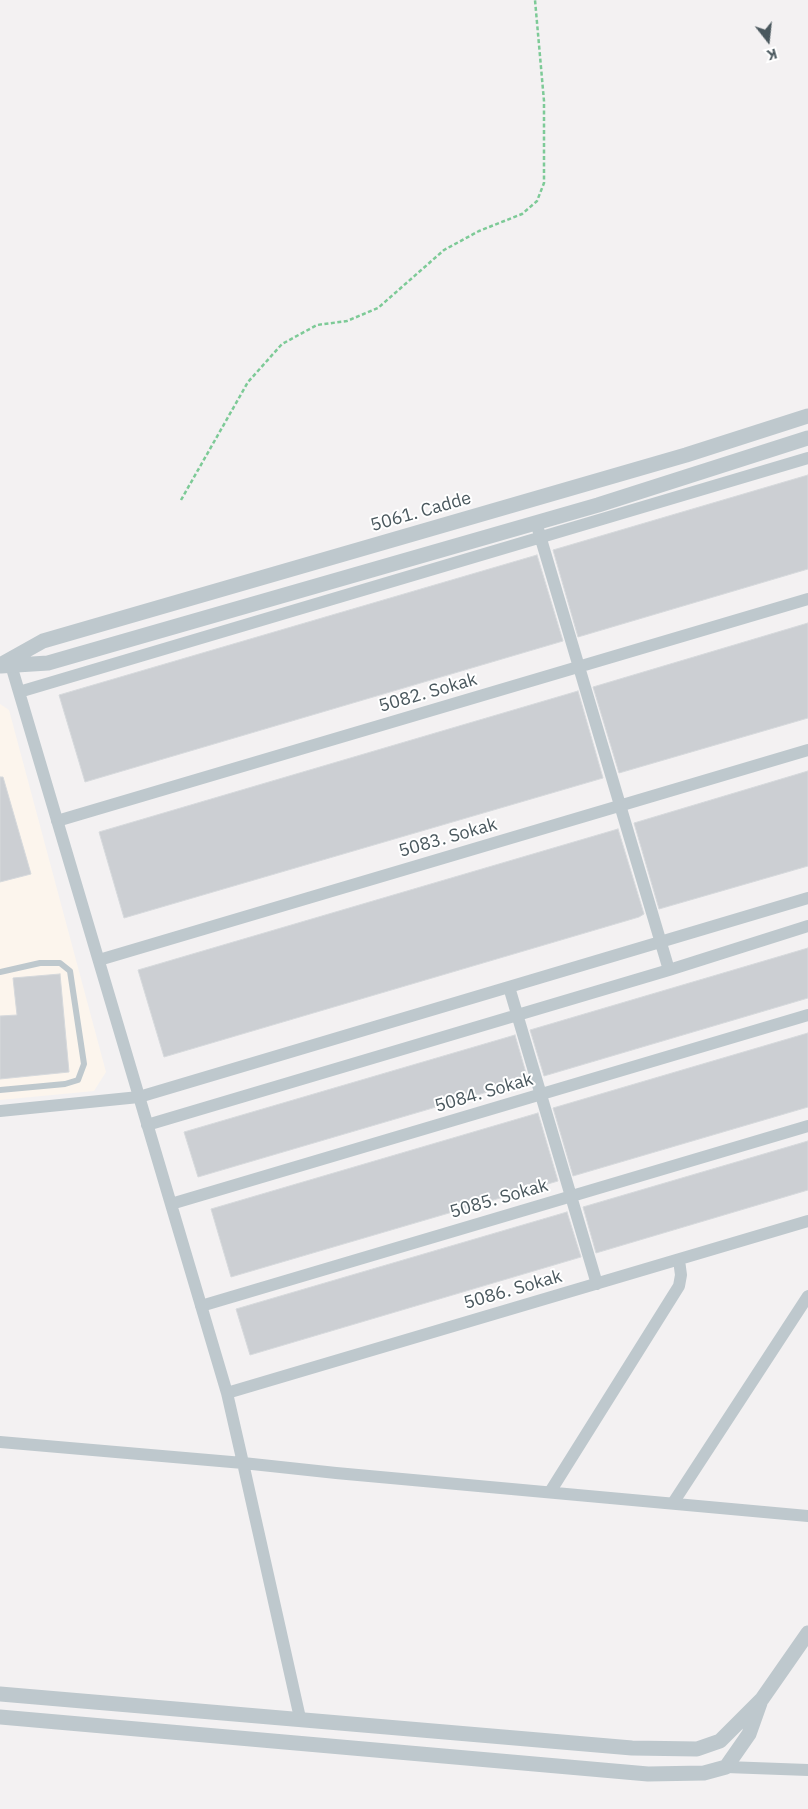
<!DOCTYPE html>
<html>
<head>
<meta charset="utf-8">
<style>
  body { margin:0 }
  #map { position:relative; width:808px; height:1809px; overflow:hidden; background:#f3f1f2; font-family:"IBM Plex Sans",sans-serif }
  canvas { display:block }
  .north { position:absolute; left:743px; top:15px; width:50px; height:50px; -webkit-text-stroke:4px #fff; paint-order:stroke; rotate:164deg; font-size:14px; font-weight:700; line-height:20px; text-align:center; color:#4a585e }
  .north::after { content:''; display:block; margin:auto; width:18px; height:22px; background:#4a585e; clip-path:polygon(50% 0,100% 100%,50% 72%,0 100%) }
</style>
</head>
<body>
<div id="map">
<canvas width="808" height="1809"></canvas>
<div class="north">K</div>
</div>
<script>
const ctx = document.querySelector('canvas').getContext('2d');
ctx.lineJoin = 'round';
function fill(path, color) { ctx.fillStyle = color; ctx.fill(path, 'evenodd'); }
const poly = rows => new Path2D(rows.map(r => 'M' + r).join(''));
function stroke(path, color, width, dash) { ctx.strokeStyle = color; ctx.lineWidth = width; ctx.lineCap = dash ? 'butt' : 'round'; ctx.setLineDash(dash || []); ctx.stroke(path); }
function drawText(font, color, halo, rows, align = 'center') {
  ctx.font = font + ' "IBM Plex Sans",sans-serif'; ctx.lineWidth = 4; ctx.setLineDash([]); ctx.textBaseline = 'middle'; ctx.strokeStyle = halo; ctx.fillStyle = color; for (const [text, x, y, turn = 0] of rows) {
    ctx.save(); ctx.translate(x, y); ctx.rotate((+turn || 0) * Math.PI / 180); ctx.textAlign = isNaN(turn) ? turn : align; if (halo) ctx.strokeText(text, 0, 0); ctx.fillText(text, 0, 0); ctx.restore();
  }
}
fill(poly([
  [0,704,9,710,106,1072,94,1091,0,1100]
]), '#fcf5ed');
const building = poly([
  [808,475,808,569,578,637,553,550,808,475],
  [537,555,563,641,85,782,59,695,537,555],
  [808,623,808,718,619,773,593,687,808,623],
  [578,691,603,778,124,918,99,832,578,691],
  [808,771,808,866,659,909,634,823,808,771],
  [0,777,3,777,31,874,0,882,0,777],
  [618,829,644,914,639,917,164,1057,138,970,618,829],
  [808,948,808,998,544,1076,530,1030,808,948],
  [60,974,69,1072,0,1079,0,1016,17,1015,13,978,60,974],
  [808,1033,808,1107,573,1176,553,1108,808,1033],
  [515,1035,528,1080,198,1177,184,1132,515,1035],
  [538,1113,558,1181,231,1277,211,1209,538,1113],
  [808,1141,808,1190,596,1253,583,1207,808,1141],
  [567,1212,581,1257,250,1355,236,1309,567,1212]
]);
fill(building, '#cccfd3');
stroke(building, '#d6d9dc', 1);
stroke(poly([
  [181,500,248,382,282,344,317,325,347,321,378,308,444,250,479,231,522,214,537,201,544,183,544,101,535,0]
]), '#7dca97', 2.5, [4, 2.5]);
stroke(poly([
  [0,972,40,963,60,963,70,971,84,1064,78,1080,65,1084,0,1090]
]), '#bec8cd', 6);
stroke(poly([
  [538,529,669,970],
  [11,665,227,1393,243,1463,336,1473,808,1516],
  [19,692,808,458],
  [57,821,808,599],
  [99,960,808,750],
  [509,987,597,1284],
  [0,1111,139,1097,808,898],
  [147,1125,669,970,808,926],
  [171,1204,808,1015],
  [201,1306,808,1126],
  [227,1393,808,1221],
  [0,1442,243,1463,300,1718],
  [550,1492,679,1286,681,1275,679,1260],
  [673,1503,808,1296],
  [726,1767,808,1770]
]), '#bec8cd', 12);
stroke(poly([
  [0,665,43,641,686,455,808,416],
  [1,666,48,663,598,505,808,438],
  [0,1694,632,1748,697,1749,720,1741,762,1699,808,1633],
  [0,1717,648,1774,704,1773,726,1767,749,1734,760,1703]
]), '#bec8cd', 15);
drawText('18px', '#4a585e', '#fff', [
  ["5061. Cadde",421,512,-16],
  ["5082. Sokak",428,693,-16],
  ["5083. Sokak",448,838,-16],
  ["5084. Sokak",484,1093,-16],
  ["5085. Sokak",499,1199,-16],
  ["5086. Sokak",513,1290,-16]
]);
</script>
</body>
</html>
